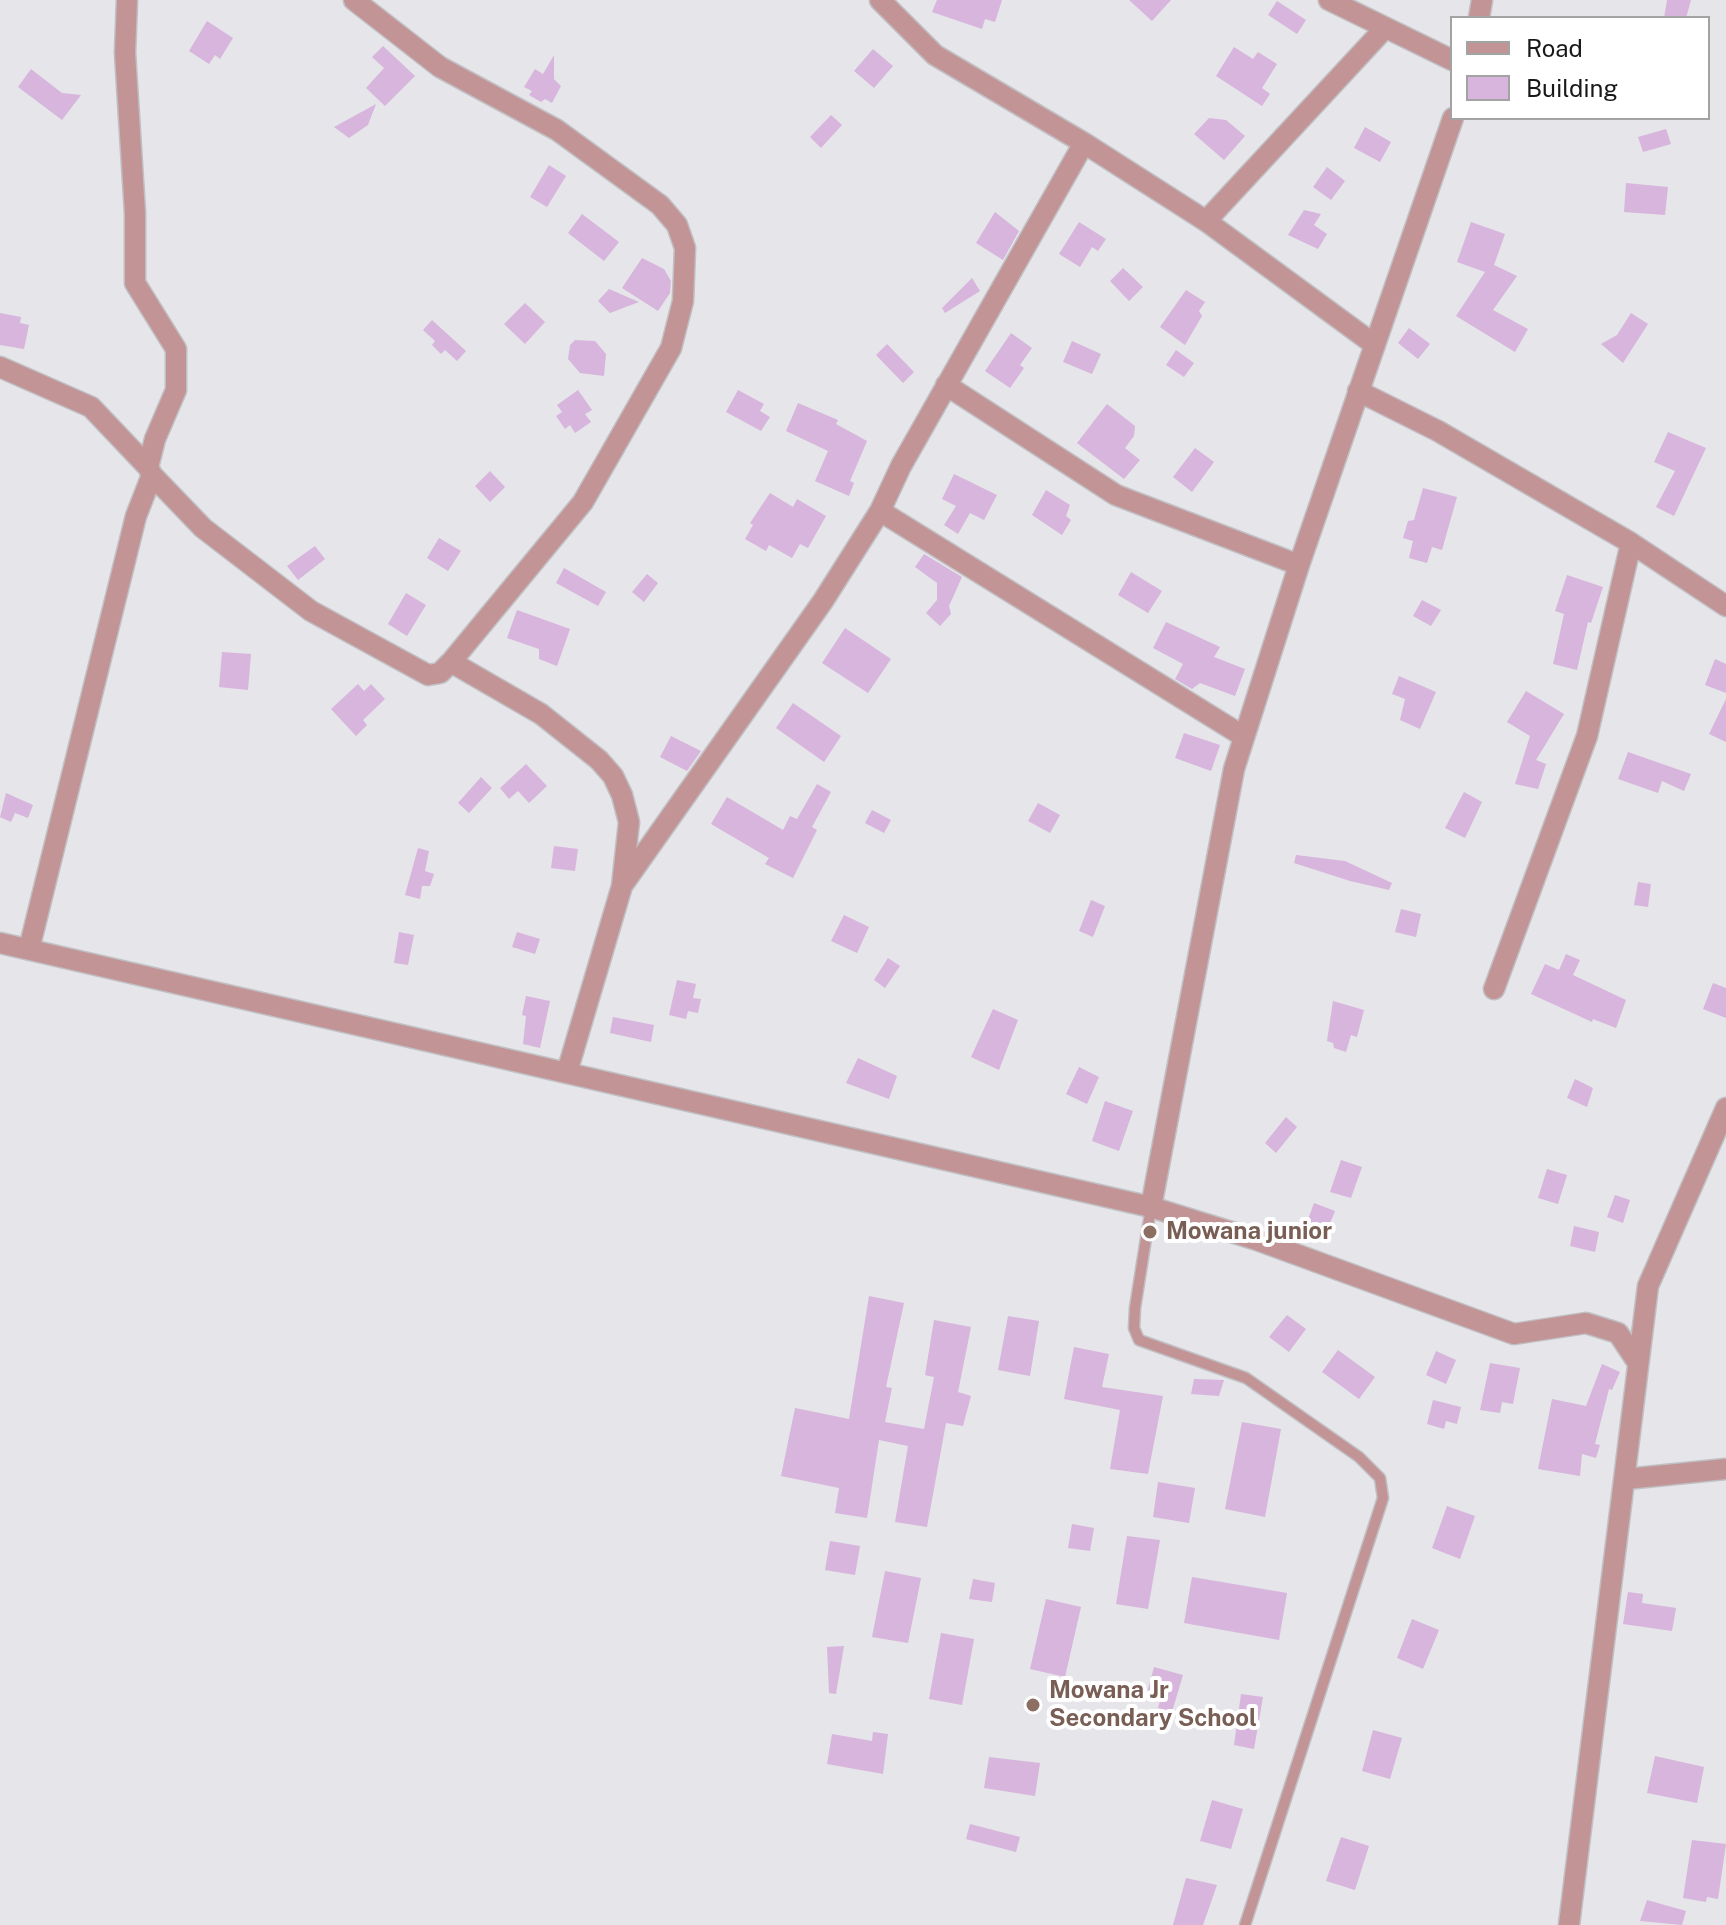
<!DOCTYPE html>
<html>
<head>
<meta charset="utf-8">
<style>
  body { margin:0 }
  #map { position:relative; width:1726px; height:1925px; overflow:hidden; background:#e5e5ea; font-family:"Public Sans",sans-serif }
  canvas { display:block }
  .legend { position:absolute; left:1450px; top:16px; width:260px; height:104px; box-sizing:border-box; background:#fff; border:2px solid #a3a3a3; margin:0; padding:10px 14px; list-style:none; font-size:24px; color:#181819 }
  .legend li { display:flex; align-items:center; gap:16px; height:40px }
  .legend b { width:40px; border:2px solid #a3a3a3 }
</style>
</head>
<body>
<div id="map">
<canvas width="1726" height="1925"></canvas>
<ul class="legend">
<li><b style="height:10px;background:#c29496"></b>Road</li>
<li><b style="height:22px;background:#d7b5dc"></b>Building</li>
</ul>
</div>
<script>
const ctx = document.querySelector('canvas').getContext('2d');
ctx.lineJoin = 'round';
function fill(path, color) { ctx.fillStyle = color; ctx.fill(path, 'evenodd'); }
const poly = rows => new Path2D(rows.map(r => 'M' + r).join(''));
function stroke(path, color, width, dash) { ctx.strokeStyle = color; ctx.lineWidth = width; ctx.lineCap = dash ? 'butt' : 'round'; ctx.setLineDash(dash || []); ctx.stroke(path); }
function drawText(font, color, halo, rows, align = 'center') {
  ctx.font = font + ' "Public Sans",sans-serif'; ctx.lineWidth = 8; ctx.setLineDash([]); ctx.textBaseline = 'middle'; ctx.strokeStyle = halo; ctx.fillStyle = color; for (const [text, x, y, turn = 0] of rows) {
    ctx.save(); ctx.translate(x, y); ctx.rotate((+turn || 0) * Math.PI / 180); ctx.textAlign = isNaN(turn) ? turn : align; if (halo) ctx.strokeText(text, 0, 0); ctx.fillText(text, 0, 0); ctx.restore();
  }
}
fill(poly([
  [937,0,1002,0,995,22,985,19,982,29,932,12],
  [1129,0,1171,0,1152,21],
  [1667,0,1691,0,1686,18,1664,18],
  [1277,1,1306,20,1297,34,1268,15],
  [207,21,233,38,220,59,215,55,209,64,189,51],
  [383,46,415,76,385,106,366,88,384,68,372,57],
  [1234,47,1253,59,1258,52,1277,64,1262,88,1270,94,1262,106,1216,76],
  [873,49,893,66,874,88,854,71],
  [554,55,554,79,561,86,552,103,545,99,541,102,529,95,532,91,524,87,535,69,543,74],
  [31,69,62,93,81,95,62,120,18,87],
  [376,104,368,125,349,138,334,127],
  [831,115,842,125,821,148,810,137],
  [1209,118,1226,120,1245,136,1224,160,1194,134],
  [1365,127,1391,142,1380,162,1354,148],
  [1666,129,1671,144,1643,152,1638,137],
  [549,165,566,176,547,207,530,197],
  [1327,167,1345,181,1331,200,1313,187],
  [1626,183,1668,187,1665,215,1624,212],
  [1304,210,1321,214,1314,225,1327,234,1318,249,1288,235],
  [995,212,1019,231,1003,260,976,243],
  [582,214,619,242,604,261,568,233],
  [1079,222,1106,239,1098,251,1092,247,1080,267,1059,254],
  [1471,222,1505,234,1494,265,1517,276,1493,310,1528,329,1515,352,1456,316,1485,272,1457,262],
  [642,258,664,269,671,281,670,293,658,311,622,288],
  [1123,268,1143,287,1129,301,1110,281],
  [972,278,980,291,945,313,942,308],
  [609,289,639,302,610,313,598,301],
  [1186,290,1205,302,1199,311,1202,316,1185,345,1160,327],
  [525,303,545,322,525,344,504,324],
  [0,313,21,317,20,323,29,325,24,349,0,345],
  [1631,313,1648,324,1623,363,1601,344,1617,335],
  [432,320,466,351,457,361,445,350,441,354,432,345,435,341,423,330],
  [1409,328,1430,344,1418,359,1398,343],
  [1011,333,1032,348,1020,365,1024,368,1010,388,985,371],
  [575,340,595,341,606,354,604,376,580,373,568,359,570,345],
  [1072,341,1101,354,1092,374,1063,362],
  [887,344,914,372,903,383,876,355],
  [1176,350,1194,363,1184,377,1166,365],
  [578,390,592,410,585,414,591,422,575,433,570,425,565,429,556,416,562,412,557,405],
  [738,390,764,404,760,411,770,417,761,431,726,412],
  [798,403,838,420,836,424,867,441,850,481,854,483,849,496,815,481,828,451,786,431],
  [1107,404,1135,426,1134,436,1125,448,1140,460,1124,479,1077,443],
  [1668,432,1706,448,1674,516,1656,507,1675,471,1654,462],
  [1195,448,1214,462,1192,492,1173,477],
  [490,471,505,487,490,502,475,486],
  [954,474,997,495,984,520,970,513,958,534,944,525,956,506,942,499],
  [1423,488,1457,497,1442,550,1432,547,1427,563,1409,558,1413,541,1403,538,1408,521,1414,520],
  [1046,490,1070,505,1066,516,1071,520,1062,535,1032,515],
  [770,493,793,507,797,499,826,516,808,548,800,544,792,558,769,545,766,551,745,539,753,525,750,523],
  [439,538,461,551,448,571,427,558],
  [315,546,325,559,298,580,287,566],
  [924,554,962,577,949,606,951,614,940,626,926,613,937,600,937,583,915,567],
  [564,568,606,592,598,606,556,583],
  [1131,572,1162,591,1148,613,1118,595],
  [647,574,658,583,644,602,632,592],
  [1567,575,1603,587,1591,623,1588,622,1577,670,1553,664,1564,614,1555,611],
  [406,593,426,605,407,636,388,624],
  [1422,600,1441,610,1431,626,1413,616],
  [517,610,570,629,557,666,539,659,539,649,507,638],
  [1166,622,1220,647,1214,657,1245,669,1235,696,1200,683,1192,689,1175,679,1183,664,1153,648],
  [845,628,891,659,868,693,822,663],
  [222,652,251,654,248,690,219,687],
  [1715,659,1726,664,1726,693,1705,685],
  [1399,676,1436,692,1420,729,1400,720,1405,699,1392,694],
  [358,684,364,691,371,684,385,699,363,720,367,725,356,736,331,709],
  [1526,691,1564,714,1536,760,1546,764,1538,789,1515,784,1530,736,1507,722],
  [1726,699,1726,742,1709,734],
  [793,703,841,736,824,762,776,728],
  [1184,733,1220,745,1211,771,1175,758],
  [671,736,701,751,687,771,660,757],
  [1628,752,1691,774,1684,791,1662,781,1658,793,1618,779],
  [526,764,547,786,529,803,518,791,509,799,500,788],
  [481,777,492,788,469,813,458,803],
  [817,784,831,792,812,827,817,830,793,878,765,864,769,858,711,824,727,797,783,830,790,816,797,819],
  [1464,792,1482,802,1465,838,1445,828],
  [6,793,33,805,28,818,15,813,11,822,0,817],
  [1038,803,1060,815,1050,833,1028,821],
  [872,810,891,820,884,833,865,823],
  [554,846,578,849,575,871,551,868],
  [418,848,429,851,425,871,434,874,430,886,422,886,420,899,405,895],
  [1296,855,1345,861,1392,883,1389,890,1350,881,1294,863],
  [1638,882,1651,884,1648,907,1634,905],
  [1091,900,1105,906,1093,937,1079,931],
  [1401,909,1421,914,1416,937,1395,932],
  [844,915,869,927,857,953,831,941],
  [399,932,414,935,408,965,394,963],
  [517,932,540,939,535,954,512,947],
  [1566,954,1580,960,1573,975,1626,1000,1616,1028,1593,1019,1592,1022,1531,994,1545,964,1559,970],
  [888,958,900,966,885,988,874,980],
  [677,980,696,984,693,998,701,999,698,1013,688,1011,686,1019,669,1015],
  [1713,983,1726,988,1726,1018,1703,1009],
  [526,996,550,1001,540,1048,523,1044,526,1016,522,1015],
  [1333,1001,1364,1010,1357,1037,1351,1035,1346,1052,1334,1048,1333,1043,1327,1041],
  [993,1009,1018,1020,999,1070,971,1057],
  [613,1017,654,1025,651,1042,610,1033],
  [858,1058,897,1076,889,1099,846,1083],
  [1079,1067,1099,1077,1087,1104,1066,1094],
  [1575,1079,1593,1088,1587,1107,1567,1098],
  [1105,1101,1133,1111,1119,1151,1092,1141],
  [1286,1117,1297,1127,1276,1153,1265,1143],
  [1341,1160,1362,1167,1351,1198,1330,1192],
  [1547,1169,1567,1175,1558,1204,1538,1198],
  [1615,1195,1630,1200,1623,1223,1607,1217],
  [1314,1203,1335,1211,1326,1233,1306,1225],
  [1574,1226,1599,1232,1595,1252,1570,1246],
  [869,1296,904,1303,886,1387,892,1388,885,1422,924,1429,934,1377,925,1375,934,1320,971,1327,958,1392,971,1396,963,1426,946,1423,927,1527,895,1522,908,1446,879,1440,867,1518,835,1513,839,1488,781,1476,795,1408,849,1419],
  [1287,1315,1306,1329,1289,1352,1269,1337],
  [1008,1316,1039,1321,1030,1376,998,1370],
  [1074,1347,1109,1354,1102,1387,1163,1396,1148,1474,1110,1469,1120,1410,1064,1399],
  [1338,1350,1375,1377,1359,1399,1322,1372],
  [1436,1351,1456,1360,1446,1384,1426,1375],
  [1490,1363,1520,1368,1513,1404,1502,1402,1500,1413,1480,1410],
  [1602,1364,1620,1372,1612,1390,1609,1389,1595,1444,1600,1445,1596,1458,1582,1454,1580,1476,1538,1469,1552,1399,1586,1406],
  [1194,1379,1224,1380,1219,1396,1191,1394],
  [1433,1400,1461,1407,1457,1424,1446,1421,1444,1429,1427,1424],
  [1242,1422,1281,1429,1265,1517,1225,1509],
  [1158,1482,1195,1488,1189,1523,1153,1517],
  [1447,1506,1475,1516,1460,1559,1432,1548],
  [1072,1524,1094,1528,1090,1551,1068,1548],
  [1127,1536,1160,1540,1148,1609,1116,1604],
  [830,1541,860,1546,855,1575,825,1570],
  [885,1571,921,1578,908,1643,872,1637],
  [1192,1577,1287,1593,1279,1640,1184,1623],
  [973,1579,995,1583,992,1602,969,1599],
  [1628,1592,1643,1594,1642,1603,1676,1608,1672,1631,1623,1624],
  [1046,1599,1081,1607,1065,1677,1030,1669],
  [1412,1619,1439,1630,1423,1669,1397,1658],
  [941,1633,974,1639,962,1705,929,1699],
  [844,1646,836,1694,829,1693,827,1647],
  [1154,1667,1183,1675,1172,1712,1158,1708,1161,1697,1147,1693],
  [1241,1694,1263,1697,1254,1749,1234,1745],
  [1373,1730,1402,1738,1390,1779,1362,1771],
  [873,1732,888,1734,883,1774,827,1764,832,1734,872,1741],
  [1655,1756,1704,1767,1697,1803,1647,1793],
  [989,1757,1040,1763,1035,1796,984,1788],
  [1212,1800,1243,1809,1231,1849,1200,1841],
  [970,1824,1020,1837,1016,1852,966,1839],
  [1341,1837,1369,1846,1355,1890,1326,1881],
  [1692,1840,1726,1844,1718,1899,1707,1897,1706,1902,1683,1898],
  [1186,1878,1217,1885,1203,1925,1173,1925],
  [1647,1900,1686,1911,1682,1925,1640,1921]
]), '#d7b5dc');
const lane = poly([
  [1151,1207,1135,1308,1134,1328,1139,1340,1246,1378,1359,1457,1380,1478,1383,1498,1245,1925]
]);
const street = poly([
  [354,0,440,67,557,130,660,205,677,225,685,248,683,301,671,348,583,502,451,662,541,714,599,760,613,776,622,795,629,822,622,886,567,1072],
  [880,0,935,55,1084,143,1206,221,1375,345],
  [1329,0,1452,60],
  [1479,18,1482,0],
  [1206,221,1385,28],
  [0,367,91,407,148,467],
  [946,385,1116,495,1299,565],
  [1358,391,1438,431,1631,543,1726,606],
  [152,475,203,528,311,611,428,675,440,673,451,662],
  [880,511,1243,736],
  [624,883,823,601,880,511,901,466,1084,143],
  [0,943,1151,1207,1257,1240,1514,1334,1586,1323,1618,1333,1638,1363],
  [29,949,136,516,152,475,148,467,155,439,176,390,176,349,135,283,135,213,125,53,127,0],
  [1494,989,1587,736,1631,543],
  [1151,1207,1234,769,1299,565,1453,118],
  [1626,1479,1726,1469],
  [1569,1925,1648,1286,1726,1108]
]);
stroke(lane, '#c0c0c4', 13);
stroke(street, '#c0c0c4', 23);
stroke(lane, '#c29496', 10);
stroke(street, '#c29496', 20);
for (const [x, y, r, color] of [
  [1150,1232,8,"#8d6e63"],
  [1033,1705,8,"#8d6e63"]
]) { const dot = new Path2D(); dot.arc(x, y, r, 0, 2 * Math.PI); ctx.fillStyle = color; ctx.fill(dot); stroke(dot, '#fff', 3); }
drawText('bold 24px', '#785e54', '#fff', [
  ["Mowana junior",1166,1232],
  ["Mowana Jr",1049,1691],
  ["Secondary School",1049,1719]
], 'left');
</script>
</body>
</html>
